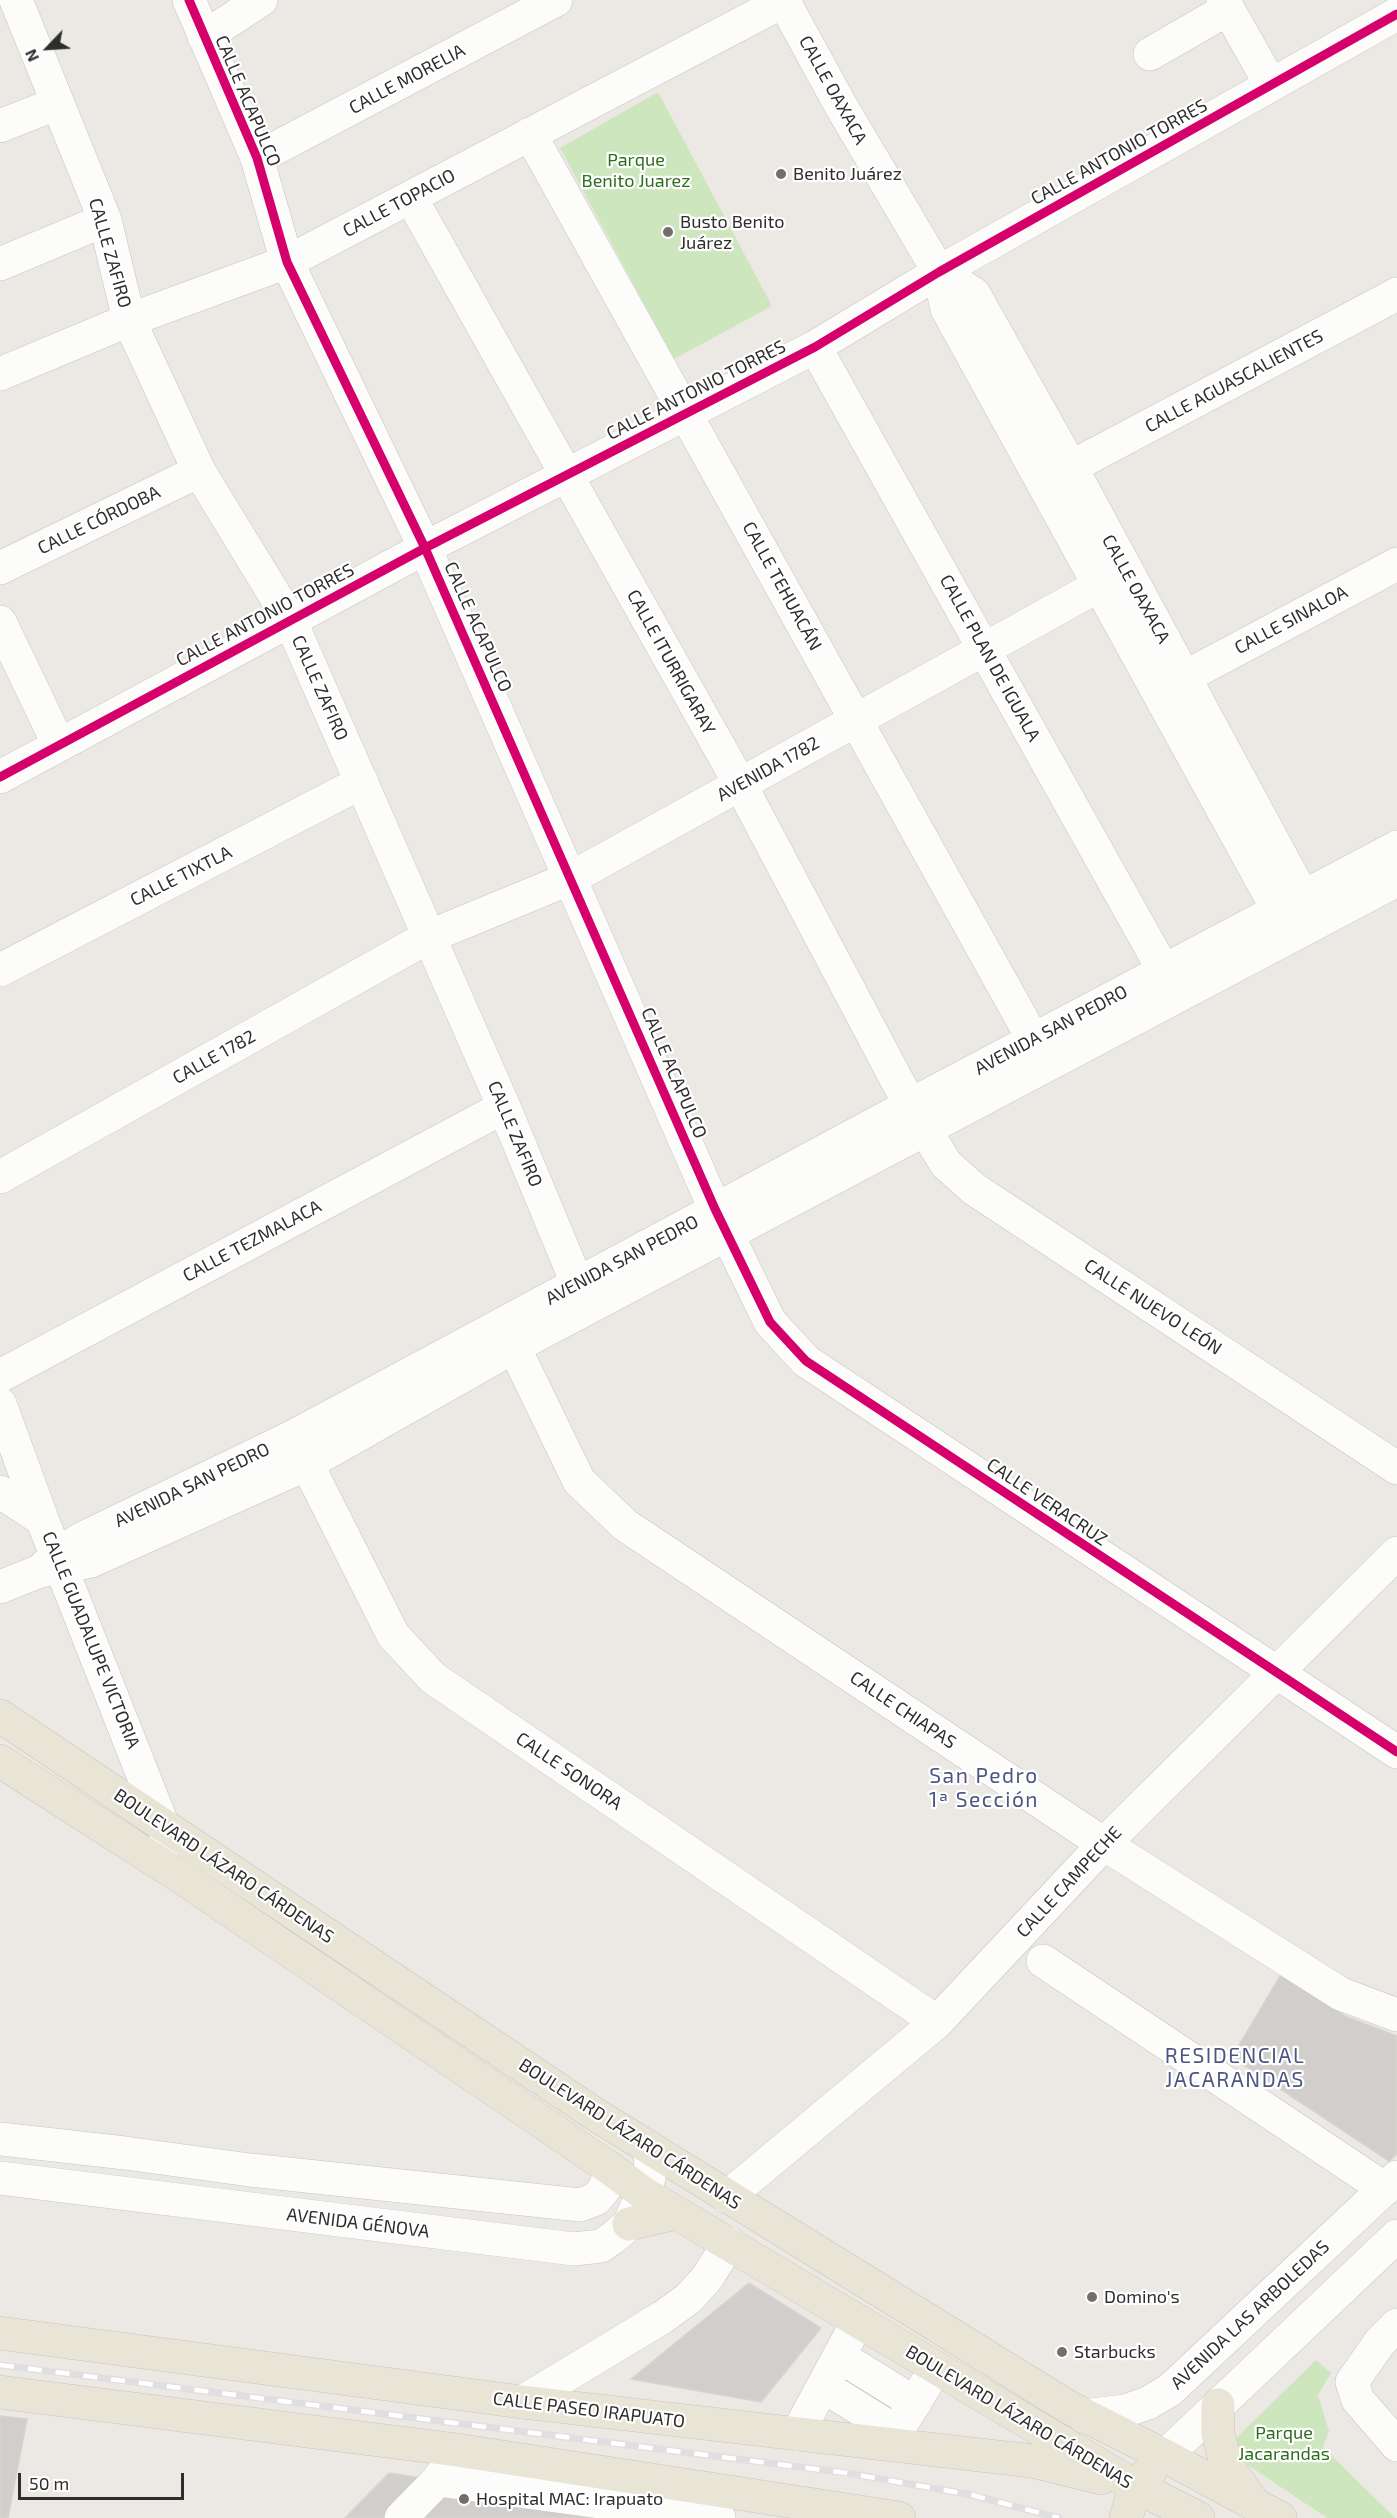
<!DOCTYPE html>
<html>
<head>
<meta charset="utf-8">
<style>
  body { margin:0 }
  #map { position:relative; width:1397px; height:2518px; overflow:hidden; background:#ece8e4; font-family:"Exo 2",sans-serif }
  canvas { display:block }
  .north { position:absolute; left:18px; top:18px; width:60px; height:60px; -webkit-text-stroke:4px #fff; paint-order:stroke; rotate:245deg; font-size:16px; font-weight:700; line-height:24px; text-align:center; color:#2e2e2e }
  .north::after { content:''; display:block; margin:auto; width:21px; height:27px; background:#2e2e2e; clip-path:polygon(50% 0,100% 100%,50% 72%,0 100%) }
  .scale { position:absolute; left:18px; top:2473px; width:166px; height:27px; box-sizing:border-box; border:3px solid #2e2e2e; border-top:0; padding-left:8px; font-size:18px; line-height:21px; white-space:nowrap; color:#2e2e2e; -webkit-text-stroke:4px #fff; paint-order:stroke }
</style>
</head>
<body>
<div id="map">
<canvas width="1397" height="2518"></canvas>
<div class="north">N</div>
<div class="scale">50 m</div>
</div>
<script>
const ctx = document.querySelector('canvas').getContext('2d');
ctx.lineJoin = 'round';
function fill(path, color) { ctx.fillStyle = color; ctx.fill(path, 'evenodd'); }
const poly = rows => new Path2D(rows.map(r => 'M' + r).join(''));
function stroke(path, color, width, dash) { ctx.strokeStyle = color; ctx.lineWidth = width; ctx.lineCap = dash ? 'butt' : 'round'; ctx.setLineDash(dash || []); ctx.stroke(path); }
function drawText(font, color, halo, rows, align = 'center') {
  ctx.font = font + ' "Exo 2",sans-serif'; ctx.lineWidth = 4.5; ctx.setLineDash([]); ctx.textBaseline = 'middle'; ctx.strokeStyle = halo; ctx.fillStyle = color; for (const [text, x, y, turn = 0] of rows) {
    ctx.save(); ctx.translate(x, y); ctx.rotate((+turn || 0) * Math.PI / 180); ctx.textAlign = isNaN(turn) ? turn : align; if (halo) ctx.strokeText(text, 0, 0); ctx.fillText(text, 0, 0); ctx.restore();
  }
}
fill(poly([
  [658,92,772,306,674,359,560,148],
  [1316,2360,1331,2373,1318,2395,1329,2431,1323,2447,1395,2518,1327,2518,1242,2461,1230,2444]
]), '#cee6be');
const building = poly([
  [1282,1973,1345,2016,1397,2036,1397,2154,1389,2161,1232,2057,1282,1973],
  [749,2283,821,2328,761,2402,631,2379,749,2283],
  [0,2416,27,2419,8,2518,0,2518,0,2416],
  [389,2473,690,2518,345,2518,389,2473]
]);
fill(building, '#d1cecb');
stroke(building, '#d7d4d0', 1.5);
const minor = poly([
  [16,0,105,220,129,320,199,471,290,620,504,1107,577,1283],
  [189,0,257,158,287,262,425,548,715,1209,770,1322,806,1361,1397,1752],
  [783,0,841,106,939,272,947,309,1289,930],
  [1223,0,1271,85],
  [204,37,261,0],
  [1150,54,1228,9],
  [0,126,58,103],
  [530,134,1033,1039],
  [257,158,556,0],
  [411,198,740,784,910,1105,946,1164,974,1189,1397,1468],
  [0,264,105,220],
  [939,272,974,294,1071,467,1314,917],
  [815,347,1164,971],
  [0,374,129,320,287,262,786,0],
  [1071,467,1397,294],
  [0,568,199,471],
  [0,622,59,745],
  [1185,677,1397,564],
  [0,777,425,548,815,347,939,272,1397,14],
  [0,970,362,782],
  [0,1177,428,937,571,878,1100,585],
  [514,1347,579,1481,625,1525,1104,1844,1341,1994,1397,2015],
  [0,1376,504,1107],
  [0,1404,42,1519,169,1841],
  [297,1444,393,1635,433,1678,937,2022],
  [0,1492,42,1519],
  [44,1567,57,1555,81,1539,294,1436,910,1105,1397,847],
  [0,1587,40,1571,91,1561,307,1464,514,1347,1397,880],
  [1043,1961,1385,2189],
  [0,2139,125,2153,250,2170,580,2205,596,2199,605,2188,611,2169],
  [0,2178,574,2249,601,2246,614,2237,629,2224,649,2178,651,2162,648,2147],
  [727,2197,937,2022,1104,1844,1397,1553],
  [1397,2325,1380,2342,1352,2382,1358,2400,1397,2445],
  [839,2356,915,2403],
  [823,2386,897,2432],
  [522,2402,663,2317,689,2298,707,2278,729,2243],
  [1084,2416,1125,2411,1148,2403,1170,2390,1397,2177],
  [797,2434,858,2321],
  [889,2444,936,2368],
  [1165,2456,1397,2236],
  [438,2480,719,2518],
  [401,2518,438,2480,449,2463]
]);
const major = poly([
  [0,1716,593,2113,648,2147,1070,2408,1165,2456,1280,2518],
  [0,1761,181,1877,611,2169,643,2193,1135,2486,1198,2518],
  [629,2224,676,2213],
  [0,2333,522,2402,1032,2461,1101,2478],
  [0,2392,457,2450,899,2518],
  [1218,2405,1218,2434,1224,2456,1233,2474,1252,2501],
  [1126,2518,1135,2486,1151,2470]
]);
stroke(minor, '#c5c4c5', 34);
stroke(major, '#c6c5c4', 34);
stroke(minor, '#fcfcfb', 33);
stroke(major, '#e8e4d6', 33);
const rail = poly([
  [0,2365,847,2473,972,2495,1059,2518]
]);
stroke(rail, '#dfdfe1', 7);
stroke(rail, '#fff', 4.5, [14]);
stroke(poly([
  [189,0,257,158,287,262,425,548,715,1209,770,1322,806,1361,1397,1752],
  [0,777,425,548,815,347,939,272,1397,14]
]), '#d6006c', 9);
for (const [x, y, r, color] of [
  [781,174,6,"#706f6e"],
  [668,232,6,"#706f6e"],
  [1092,2297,6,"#706f6e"],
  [1062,2352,6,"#706f6e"],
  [464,2499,6,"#706f6e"]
]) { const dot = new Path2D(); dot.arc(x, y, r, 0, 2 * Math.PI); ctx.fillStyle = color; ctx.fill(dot); stroke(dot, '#fff', 2); }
drawText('18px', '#2e2e2e', '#fff', [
  ["CALLE MORELIA",407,79,-28],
  ["CALLE OAXACA",833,90,61],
  ["CALLE ACAPULCO",248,101,67],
  ["CALLE ANTONIO TORRES",1119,152,-29],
  ["CALLE TOPACIO",399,203,-28],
  ["CALLE ZAFIRO",110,253,74],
  ["CALLE AGUASCALIENTES",1234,381,-28],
  ["CALLE ANTONIO TORRES",696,390,-27],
  ["CALLE CÓRDOBA",99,520,-26],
  ["CALLE TEHUACÁN",782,586,61],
  ["CALLE OAXACA",1136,589,61],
  ["CALLE ANTONIO TORRES",265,615,-28],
  ["CALLE SINALOA",1291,620,-28],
  ["CALLE ACAPULCO",478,627,66],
  ["CALLE PLAN DE IGUALA",990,658,61],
  ["CALLE ITURRIGARAY",671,662,61],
  ["CALLE ZAFIRO",320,688,66],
  ["AVENIDA 1782",768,769,-29],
  ["CALLE TIXTLA",181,876,-27],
  ["AVENIDA SAN PEDRO",1051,1030,-28],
  ["CALLE 1782",214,1057,-29],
  ["CALLE ACAPULCO",674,1073,67],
  ["CALLE ZAFIRO",515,1134,67],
  ["CALLE TEZMALACA",252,1241,-28],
  ["AVENIDA SAN PEDRO",622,1260,-28],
  ["CALLE NUEVO LEÓN",1153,1307,33],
  ["AVENIDA SAN PEDRO",192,1485,-26],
  ["CALLE VERACRUZ",1047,1502,34],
  ["CALLE GUADALUPE VICTORIA",91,1640,68],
  ["CALLE CHIAPAS",903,1710,34],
  ["CALLE SONORA",569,1771,34],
  ["BOULEVARD LÁZARO CÁRDENAS",224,1866,34],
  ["CALLE CAMPECHE",1069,1882,-47],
  ["BOULEVARD LÁZARO CÁRDENAS",630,2134,33],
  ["AVENIDA GÉNOVA",358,2223,7],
  ["AVENIDA LAS ARBOLEDAS",1250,2315,-43],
  ["CALLE PASEO IRAPUATO",589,2410,7],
  ["BOULEVARD LÁZARO CÁRDENAS",1019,2417,31]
]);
drawText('18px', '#2c6e1b', '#fff', [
  ["Parque",636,160],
  ["Benito Juarez",636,181],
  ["Parque",1284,2433],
  ["Jacarandas",1284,2454]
]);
drawText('18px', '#2e2e2e', '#fff', [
  ["Benito Juárez",793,174],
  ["Busto Benito",680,222],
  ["Juárez",680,243],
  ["Domino's",1104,2297],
  ["Starbucks",1074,2352],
  ["Hospital MAC: Irapuato",476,2499]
], 'left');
ctx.letterSpacing = '1.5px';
drawText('21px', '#4d5680', '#fff', [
  ["San Pedro",984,1776],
  ["1ª Sección",984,1800],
  ["RESIDENCIAL",1235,2056],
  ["JACARANDAS",1235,2080]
]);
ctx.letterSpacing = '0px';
</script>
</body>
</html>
